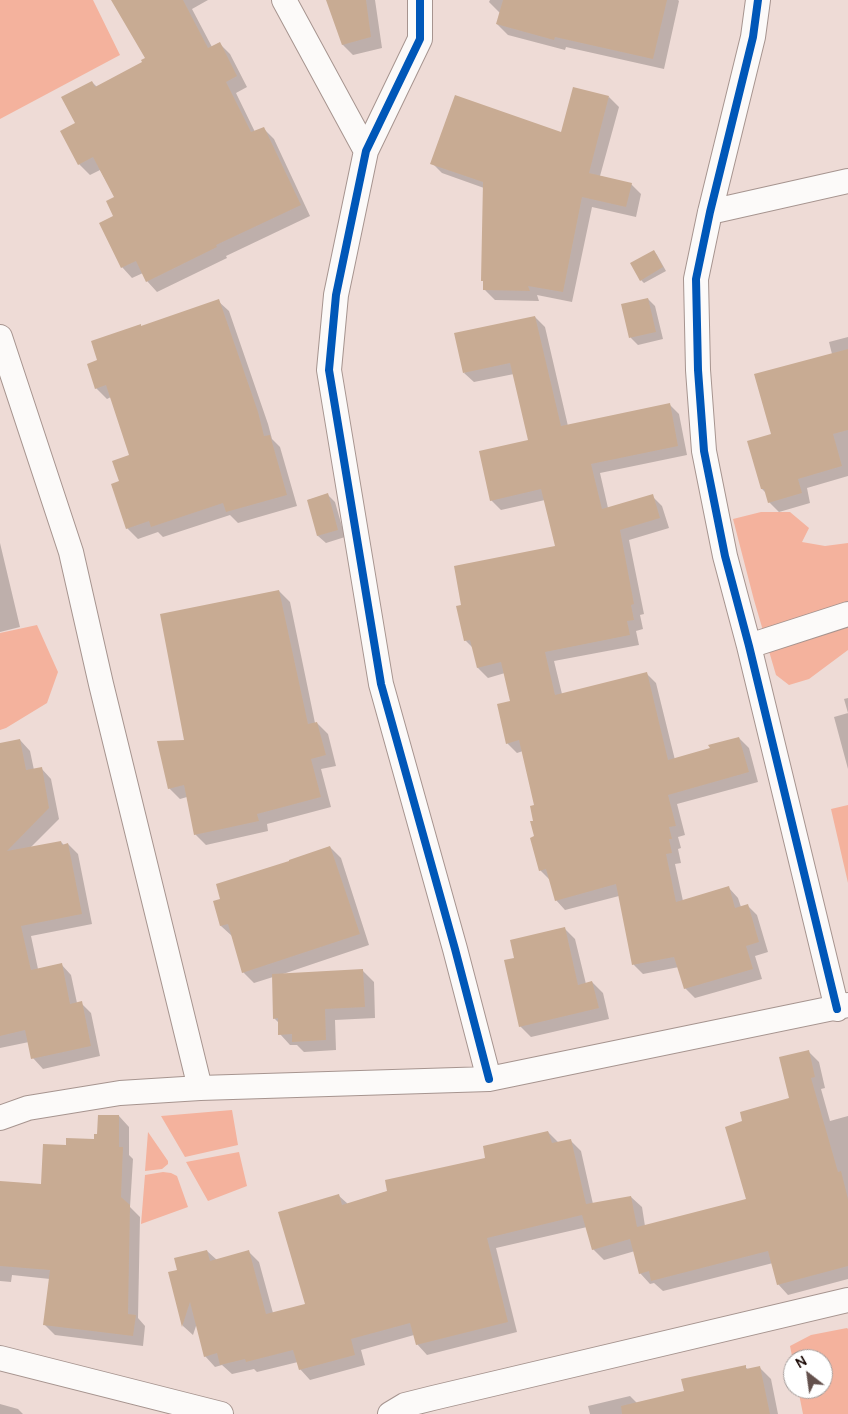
<!DOCTYPE html>
<html>
<head>
<meta charset="utf-8">
<style>
  body { margin:0 }
  #map { position:relative; width:848px; height:1414px; overflow:hidden; background:#eedbd6; font-family:Manrope,sans-serif }
  canvas { display:block }
  .north { position:absolute; left:783px; top:1349px; width:50px; height:50px; box-sizing:border-box; background:#fff; border:1px solid #a39c9a; border-radius:50%; rotate:330deg; font-size:14px; font-weight:700; line-height:20px; text-align:center; color:#190703 }
  .north::after { content:''; display:block; margin:auto; width:18px; height:22px; background:#64514d; clip-path:polygon(50% 0,100% 100%,50% 72%,0 100%) }
</style>
</head>
<body>
<div id="map">
<canvas width="848" height="1414"></canvas>
<div class="north">N</div>
</div>
<script>
const ctx = document.querySelector('canvas').getContext('2d');
ctx.lineJoin = 'round';
function fill(path, color) { ctx.fillStyle = color; ctx.fill(path, 'evenodd'); }
const poly = rows => new Path2D(rows.map(r => 'M' + r).join(''));
function stroke(path, color, width, dash) { ctx.strokeStyle = color; ctx.lineWidth = width; ctx.lineCap = dash ? 'butt' : 'round'; ctx.setLineDash(dash || []); ctx.stroke(path); }
fill(poly([
  [0,0,93,0,120,55,0,119],
  [761,512,790,512,809,528,802,542,825,546,848,543,848,650,809,679,789,685,776,675,754,600,733,519],
  [37,625,58,672,47,703,6,728,0,730,0,633],
  [848,805,848,883,831,809],
  [232,1110,238,1145,185,1157,161,1116],
  [148,1132,168,1161,168,1164,162,1169,145,1171],
  [239,1152,247,1186,208,1201,186,1162],
  [163,1172,171,1173,177,1176,188,1207,141,1224,145,1175],
  [847,1328,848,1329,848,1414,803,1414,798,1389,823,1389,823,1359,793,1359,793,1361,790,1346,811,1335]
]), '#f4b29d');
fill(poly([
  [113,0,208,0,192,9,212,47,219,43,230,54,247,87,236,93,255,132,263,128,274,139,310,216,226,256,227,258,157,292,147,281,143,273,132,278,122,267,115,216,116,198,100,170,90,175,79,164,77,124,92,82,97,87,143,63,147,59],
  [328,0,375,0,382,48,353,55,343,45],
  [490,0,678,0,679,1,664,69,566,47,565,50,508,35,497,24,500,13,489,2],
  [609,97,619,107,600,176,631,184,641,194,636,217,592,207,572,302,537,295,539,301,495,300,485,290,485,283,482,280,484,188,442,173,432,163,562,134],
  [654,251,657,255,666,271,644,283,641,280],
  [648,299,655,306,663,339,638,345,631,338,623,305],
  [218,301,229,311,268,424,272,439,280,447,297,506,238,523,230,515,163,537,158,532,138,539,127,528,120,482,131,456,111,397,107,399,96,388,99,361,142,327],
  [535,317,545,327,568,426,670,405,679,414,687,455,600,473,608,508,652,496,662,506,669,528,629,540,644,614,640,615,643,629,636,631,639,645,554,661,562,694,646,673,656,683,675,760,711,749,739,738,749,748,758,782,677,804,685,835,678,837,681,848,678,849,681,863,675,864,683,901,729,888,738,898,741,907,747,905,757,915,768,952,755,956,762,979,695,998,685,988,679,967,643,974,634,965,619,896,565,910,556,900,550,880,540,870,535,837,536,806,523,751,517,753,507,743,511,702,505,673,488,678,478,668,473,648,465,640,556,547,545,500,501,510,491,500,529,441,514,374,474,382,464,373],
  [848,337,848,476,807,488,810,503,779,512,769,502,766,493,762,489,772,435,832,354,829,342],
  [328,495,335,502,345,537,326,543,318,536,308,500],
  [0,543,20,627,0,632],
  [279,591,290,602,315,723,317,723,328,734,336,766,321,769,331,807,267,824,268,831,206,845,195,834,187,797,180,799,169,788,185,741],
  [848,698,848,769,834,717,848,713,844,699],
  [20,740,30,751,34,770,41,768,51,779,59,819,30,848,61,842,64,845,68,844,78,854,92,924,31,936,38,969,61,964,71,975,77,1003,81,1003,91,1013,100,1056,43,1069,33,1058,29,1042,0,1048,0,744],
  [330,847,341,858,369,945,283,974,363,971,374,982,375,1018,335,1020,336,1050,304,1052,297,1045,290,1045,280,1034,279,1023,274,1018,273,977,254,983,243,972,232,936,221,926,222,899,291,862],
  [564,928,575,939,586,984,592,982,603,993,609,1019,531,1037,520,1026,516,959],
  [809,1052,819,1062,825,1088,821,1089,830,1121,848,1116,848,1279,788,1295,778,1284,773,1263,663,1291,654,1283,650,1284,640,1273,635,1251,604,1260,593,1249,587,1227,496,1248,517,1332,427,1355,417,1344,414,1335,361,1350,365,1365,310,1380,300,1369,298,1362,257,1372,254,1369,232,1374,222,1365,215,1367,205,1356,197,1323,193,1335,183,1326,169,1273,179,1271,207,1251,217,1260,249,1252,259,1262,273,1313,307,1305,338,1195,348,1204,487,1159,548,1132,559,1143,570,1140,581,1151,593,1204,631,1197,642,1207,645,1226,748,1200,744,1122,791,1099],
  [119,1116,129,1127,129,1155,133,1159,130,1207,140,1217,138,1318,145,1326,143,1346,55,1335,44,1324,50,1279,12,1275,11,1282,0,1281,0,1182,43,1186,67,1146,95,1140,98,1135],
  [745,1367,749,1370,760,1368,771,1379,778,1414,590,1414,588,1406,630,1396,637,1403,685,1392],
  [0,1404,18,1409,23,1414,0,1414]
]), '#0003');
fill(poly([
  [111,0,183,0,208,48,220,42,237,76,226,82,251,132,264,127,301,205,216,245,217,247,146,282,136,261,121,268,99,223,113,216,106,201,114,197,93,157,78,165,60,131,75,123,61,97,92,81,95,87,142,62,141,60,145,58],
  [326,0,366,0,371,37,342,45],
  [503,0,667,0,653,59,555,37,554,40,496,24],
  [573,87,609,96,589,173,632,183,626,207,582,197,563,292,528,286,530,291,483,290,483,281,481,281,483,182,430,164,455,95,561,132],
  [654,250,663,267,640,281,630,263],
  [648,298,656,332,629,338,621,304],
  [219,299,258,412,264,436,270,435,287,495,226,512,223,503,151,527,149,521,126,529,111,484,119,481,112,461,129,455,106,385,95,389,87,364,97,360,91,341,141,324,141,326],
  [535,316,561,426,670,403,678,446,591,464,602,509,653,494,660,518,620,530,634,604,631,605,634,620,627,621,630,635,545,652,555,695,647,672,668,760,710,748,708,745,739,737,749,772,668,795,676,826,669,827,672,839,669,839,672,853,666,854,676,902,729,886,735,908,748,904,759,942,746,946,753,969,684,989,674,957,632,965,616,884,555,901,546,869,539,871,530,838,534,836,530,821,533,821,530,806,534,805,519,740,506,744,497,704,510,701,501,662,477,668,470,640,464,641,456,606,461,605,454,566,555,546,541,489,490,501,479,451,528,440,510,363,463,373,454,333],
  [848,349,848,430,833,434,842,466,798,479,802,493,768,503,764,489,761,489,747,441,771,434,754,374],
  [328,493,338,530,317,536,307,500],
  [279,590,308,724,317,722,326,755,311,759,321,797,257,814,259,821,194,835,184,785,168,789,157,741,184,740,160,614],
  [20,739,26,770,42,767,49,808,7,851,61,841,62,845,68,843,82,914,21,926,31,970,62,963,70,1004,82,1001,91,1046,31,1059,25,1030,0,1036,0,743],
  [330,846,360,934,242,973,228,924,220,926,213,901,220,899,216,884,289,861,289,860],
  [565,927,578,985,592,981,599,1008,519,1027,504,960,514,958,510,940],
  [363,969,365,1007,325,1009,326,1040,292,1042,292,1034,278,1035,278,1018,273,1019,272,974],
  [809,1050,815,1077,811,1078,838,1172,841,1171,848,1199,848,1266,777,1285,768,1251,651,1281,649,1271,639,1274,630,1239,592,1250,582,1215,487,1238,508,1322,416,1345,410,1323,351,1339,355,1355,299,1370,293,1350,246,1362,245,1359,220,1365,217,1353,204,1357,190,1302,182,1327,168,1272,177,1270,174,1258,207,1250,210,1261,249,1250,266,1314,305,1304,278,1212,339,1194,342,1205,387,1191,385,1180,485,1158,483,1146,548,1131,552,1143,571,1139,586,1204,631,1196,637,1227,746,1199,725,1127,742,1121,740,1112,789,1098,779,1057],
  [98,1115,119,1115,119,1147,123,1147,121,1197,130,1205,128,1314,136,1315,133,1336,43,1325,50,1270,0,1266,0,1181,41,1184,43,1144,66,1145,66,1138,94,1139,94,1134,97,1134],
  [746,1365,746,1369,760,1366,770,1414,622,1414,621,1406,684,1391,681,1379]
]), '#c8ab93');
const minor = poly([
  [284,0,366,151],
  [420,0,420,39,366,151,336,295,329,370,381,684,455,949,489,1079],
  [758,0,753,37,710,212,696,279,698,370,704,451,725,556,749,646,837,1009],
  [710,212,848,181],
  [0,337,71,552,101,684,200,1088],
  [749,646,848,614],
  [0,1118,28,1108,120,1093,200,1088,489,1079,848,1005],
  [0,1358,221,1414],
  [390,1414,405,1405,433,1398,848,1300]
]);
stroke(minor, '#a6948f', 26);
stroke(minor, '#fcfaf9', 24);
stroke(poly([
  [420,0,420,39,366,151,336,295,329,370,381,684,455,949,489,1079],
  [758,0,753,37,710,212,696,279,698,370,704,451,725,556,749,646,837,1009]
]), '#0057b8', 8);
</script>
</body>
</html>
